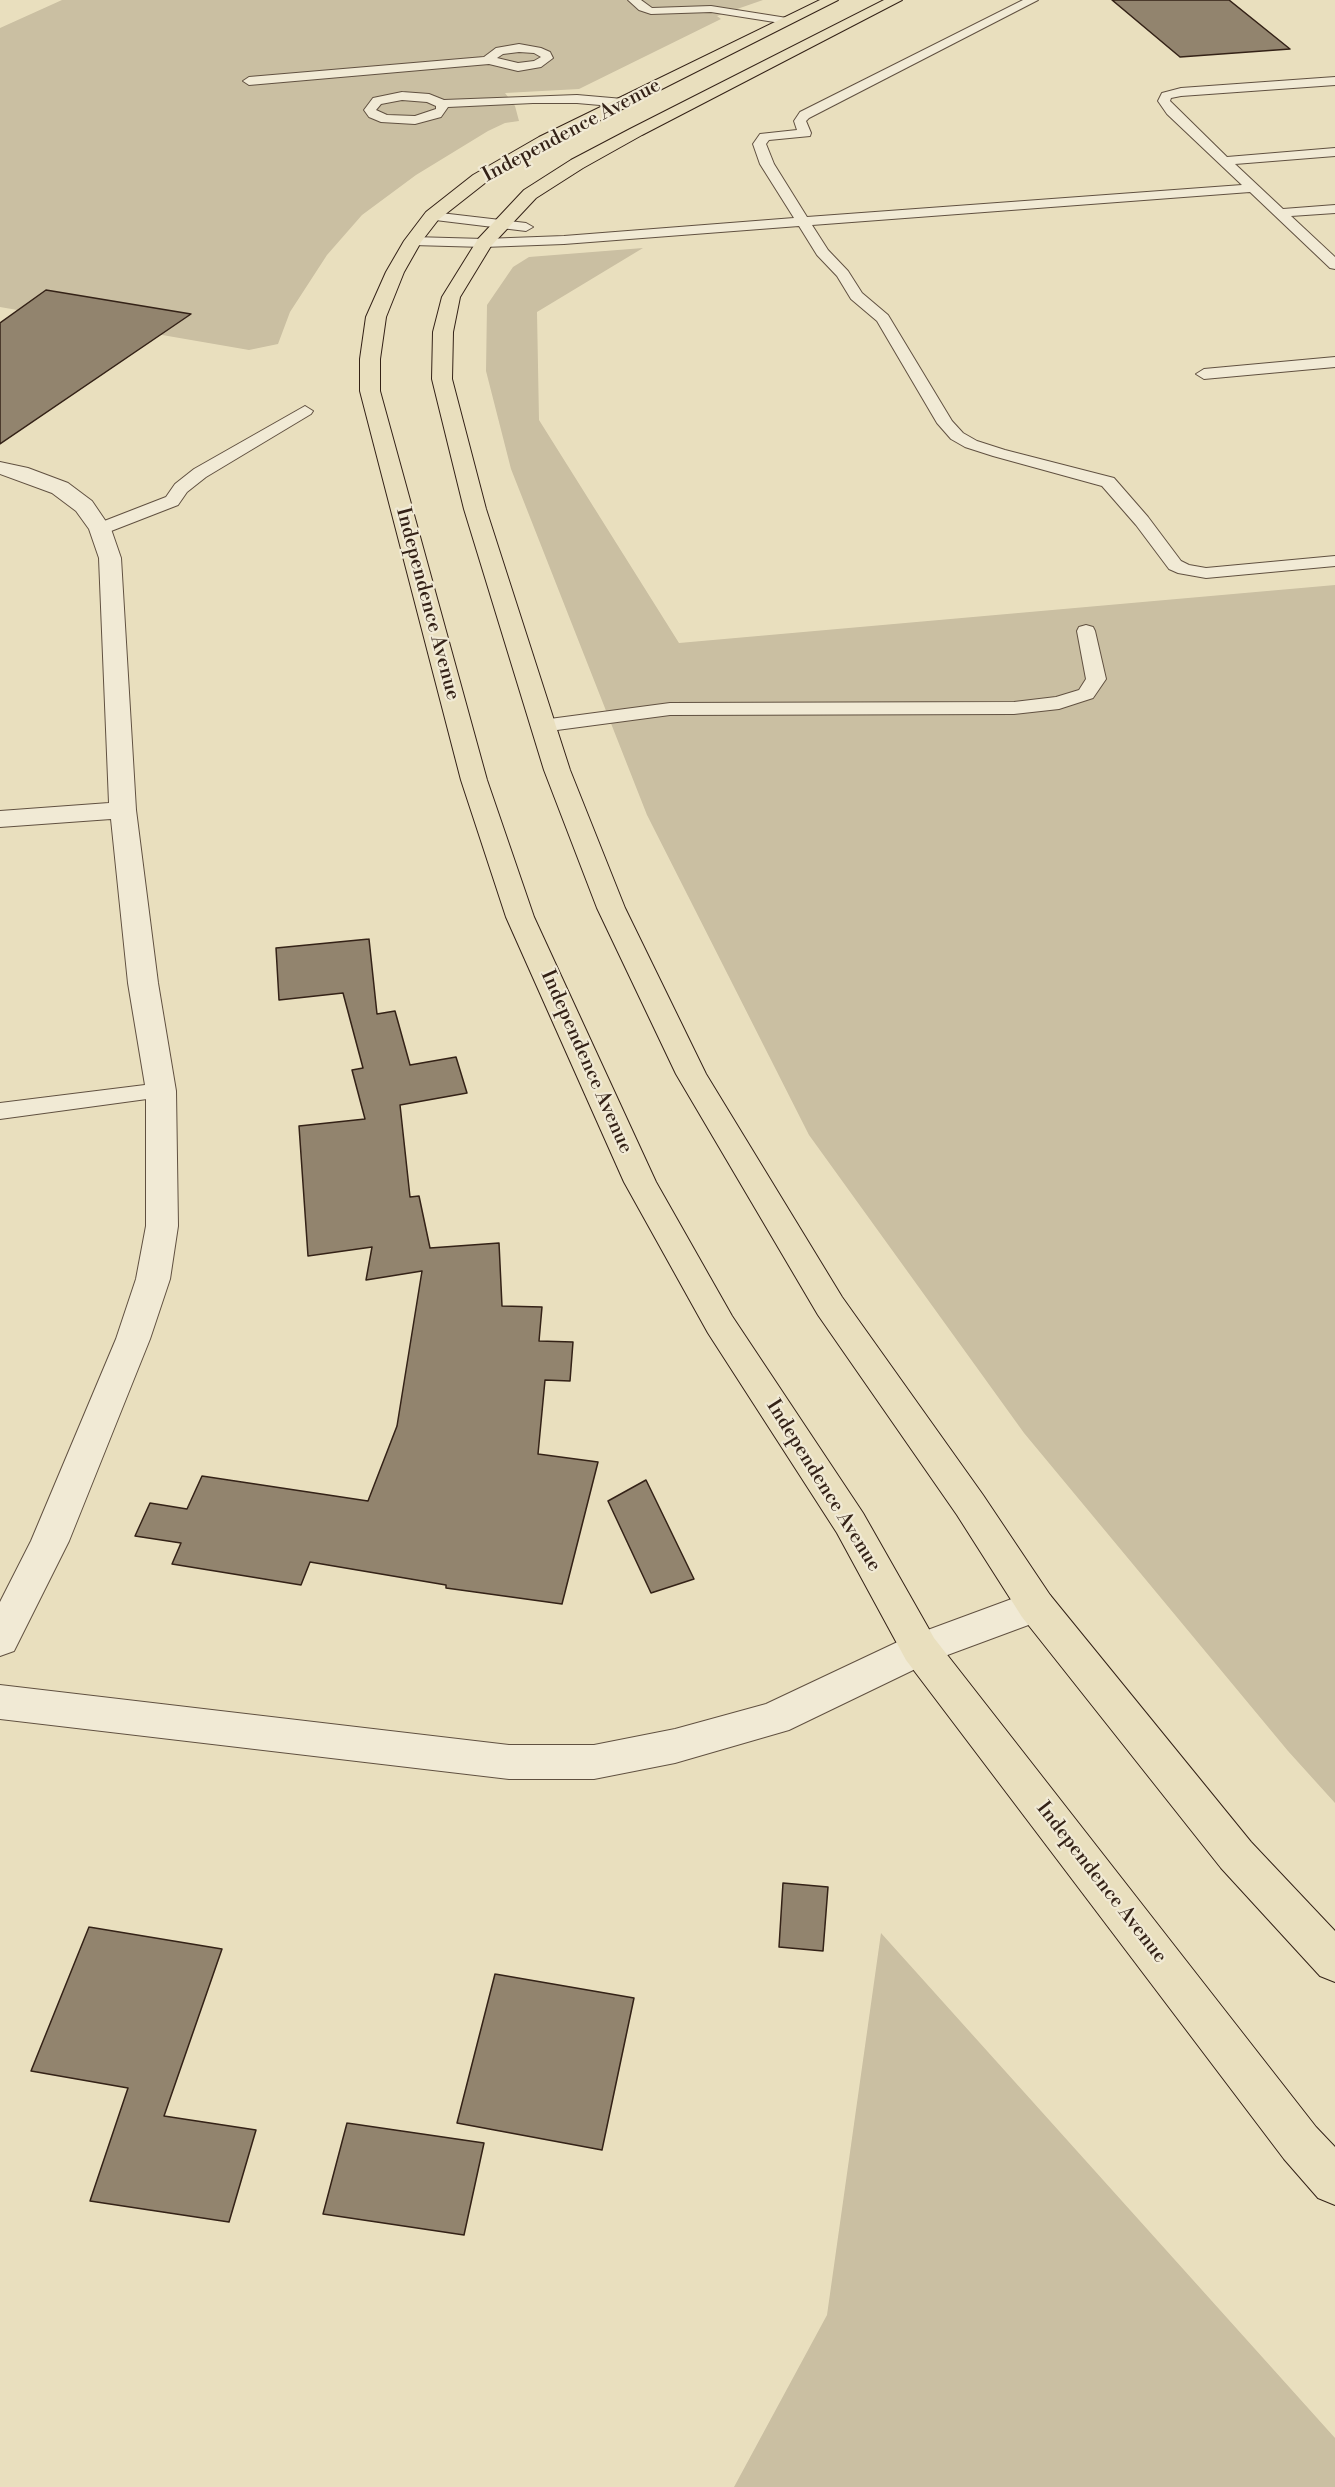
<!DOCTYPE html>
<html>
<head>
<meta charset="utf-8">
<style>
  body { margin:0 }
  canvas { display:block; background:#e9dfbe }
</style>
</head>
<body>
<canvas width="1335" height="2487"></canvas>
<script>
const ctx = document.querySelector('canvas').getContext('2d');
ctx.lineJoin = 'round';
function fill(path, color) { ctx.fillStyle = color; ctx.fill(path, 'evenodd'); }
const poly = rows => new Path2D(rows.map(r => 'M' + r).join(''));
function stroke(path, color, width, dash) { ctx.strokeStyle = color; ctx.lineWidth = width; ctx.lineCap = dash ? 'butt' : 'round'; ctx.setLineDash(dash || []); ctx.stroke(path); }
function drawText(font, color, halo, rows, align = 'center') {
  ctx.font = font + ' "Libre Bodoni",serif'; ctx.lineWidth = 4.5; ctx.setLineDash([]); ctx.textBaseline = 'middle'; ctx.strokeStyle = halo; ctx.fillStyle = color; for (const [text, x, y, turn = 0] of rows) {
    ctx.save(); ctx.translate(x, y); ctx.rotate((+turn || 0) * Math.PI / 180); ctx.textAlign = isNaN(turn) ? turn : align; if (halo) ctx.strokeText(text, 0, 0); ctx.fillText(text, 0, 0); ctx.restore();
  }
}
fill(poly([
  [62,0,763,0,717,16,721,19,579,89,505,93,515,106,519,121,505,123,488,131,416,175,362,215,327,255,290,312,278,344,249,350,0,307,0,28],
  [643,248,537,312,539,420,679,643,1335,585,1335,1803,1288,1751,1024,1433,809,1135,647,815,511,469,486,371,487,305,513,267,529,257],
  [881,1933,1335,2438,1335,2487,734,2487,827,2315]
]), '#cabfa2');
const building = poly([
  [1112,0,1229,0,1290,49,1180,57,1112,0],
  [46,290,191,314,0,444,0,323,46,290],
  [369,939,377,1014,395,1011,410,1065,456,1057,467,1093,400,1105,410,1197,419,1196,430,1248,499,1243,502,1306,542,1307,539,1341,573,1342,570,1381,545,1380,538,1454,598,1462,562,1604,446,1588,446,1585,310,1562,301,1585,172,1564,181,1543,135,1536,150,1503,187,1509,202,1476,368,1501,397,1426,422,1271,366,1280,372,1247,308,1256,299,1126,365,1119,352,1070,363,1068,343,993,279,1000,276,948,369,939],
  [646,1480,694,1579,651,1593,608,1501,646,1480],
  [783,1883,828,1887,823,1951,779,1947,783,1883],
  [89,1927,222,1949,164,2116,256,2130,229,2222,90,2201,128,2088,31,2071,89,1927],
  [495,1974,634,1998,602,2150,457,2123,495,1974],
  [347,2123,484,2143,464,2235,323,2214,347,2123]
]);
fill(building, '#92846e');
stroke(building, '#342217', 1.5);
const service = poly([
  [628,0,641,0,652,8,711,6,787,18,793,21,787,24,711,12,651,14,639,10,628,0],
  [1023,0,1038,0,809,118,806,121,811,133,810,136,769,140,766,144,774,164,807,217,1242,185,1167,114,1158,101,1162,93,1181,88,1335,77,1335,85,1181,96,1171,98,1170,101,1227,157,1335,148,1335,156,1235,164,1283,209,1335,205,1335,213,1291,216,1335,257,1335,269,1330,268,1250,192,812,225,828,250,848,271,862,293,888,315,952,421,963,433,977,441,1005,450,1114,478,1148,517,1181,561,1189,565,1206,568,1335,556,1335,566,1206,578,1178,573,1169,569,1136,525,1102,486,993,456,965,447,951,439,937,423,877,321,851,299,837,276,817,255,799,226,564,244,484,247,413,245,406,241,413,237,484,239,564,236,794,218,760,164,753,144,760,134,797,130,794,121,800,112,1023,0],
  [519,44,541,48,550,52,553,58,541,67,518,71,489,64,249,85,243,81,249,77,484,57,496,48,519,44],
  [519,52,534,53,541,57,534,61,518,63,497,58,503,54,519,52],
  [402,92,429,94,444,100,577,95,623,99,629,103,623,107,577,103,533,103,448,107,441,117,415,124,381,122,369,117,364,110,373,98,402,92],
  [402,100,427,102,436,106,436,109,415,116,387,115,376,110,381,104,402,100],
  [432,212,526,223,533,227,526,231,427,219,425,216,427,213,432,212],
  [1335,357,1335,367,1204,379,1196,374,1204,369,1335,357],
  [305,406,313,411,311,414,206,477,187,492,178,505,106,533,100,534,94,533,91,529,94,525,166,497,175,484,194,469,305,406],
  [1086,625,1093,627,1095,631,1106,679,1093,698,1059,709,1014,714,670,715,542,732,535,730,532,726,535,722,542,720,670,703,1014,702,1056,697,1079,690,1086,679,1077,631,1079,627,1086,625],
  [161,1083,169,1086,173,1091,169,1096,0,1119,0,1103,161,1083]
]);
const minor = poly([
  [0,462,28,468,68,483,92,501,111,529,121,558,136,810,158,983,176,1091,178,1226,170,1279,150,1339,69,1541,14,1651,0,1656,0,1602,31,1541,116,1339,136,1279,146,1226,146,1091,128,983,111,819,0,827,0,811,109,803,99,558,89,529,76,511,52,493,0,474,0,462],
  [1036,1590,1050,1595,1055,1606,1050,1617,934,1660,789,1730,675,1763,594,1779,509,1779,0,1719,0,1685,509,1745,594,1745,675,1729,766,1704,906,1638,1036,1590]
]);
const primary = poly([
  [820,0,838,0,551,145,485,183,438,220,421,242,404,272,386,317,380,359,380,391,487,780,534,917,656,1182,732,1316,863,1513,934,1638,1316,2127,1335,2147,1335,2205,1318,2198,1284,2159,906,1660,837,1533,708,1333,624,1182,506,917,461,780,360,391,360,359,366,317,386,272,404,241,426,212,473,175,539,137,820,0],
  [884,0,902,0,642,135,583,168,536,198,491,246,460,297,453,332,452,379,486,509,570,770,625,908,706,1074,842,1297,983,1495,1050,1595,1251,1842,1335,1931,1335,1982,1320,1976,1221,1868,1022,1617,957,1515,818,1315,676,1074,597,908,544,770,464,509,432,379,433,332,442,297,478,239,524,190,571,160,630,129,884,0]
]);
stroke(service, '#615141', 2);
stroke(minor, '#615141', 2);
stroke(primary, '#342217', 2);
fill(service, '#f1ead5');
fill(minor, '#f1ead5');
fill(primary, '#e9dfbe');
drawText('20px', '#342217', '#f1ead5', [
  ["Independence Avenue",572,131,-28],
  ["Independence Avenue",427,604,75],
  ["Independence Avenue",586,1062,66],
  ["Independence Avenue",823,1486,58],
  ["Independence Avenue",1101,1883,52]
]);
</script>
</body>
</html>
